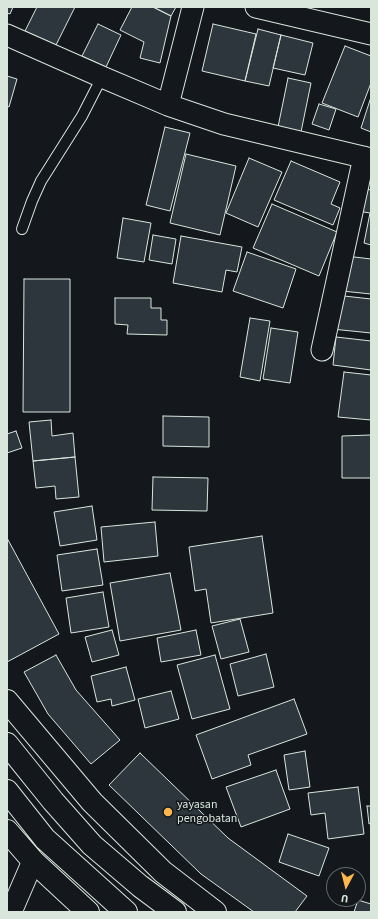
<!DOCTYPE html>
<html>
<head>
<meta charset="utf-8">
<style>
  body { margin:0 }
  #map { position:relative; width:378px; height:919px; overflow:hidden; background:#14181c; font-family:"Source Sans 3",sans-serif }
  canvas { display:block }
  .frame { position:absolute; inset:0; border:8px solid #d8e6dc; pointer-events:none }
  .north { position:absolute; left:326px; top:867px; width:40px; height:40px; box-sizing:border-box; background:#14181c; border:1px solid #626a69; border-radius:50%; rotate:187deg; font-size:11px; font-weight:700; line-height:16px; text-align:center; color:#d8e6dc }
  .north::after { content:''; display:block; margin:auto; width:14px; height:18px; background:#ffb74d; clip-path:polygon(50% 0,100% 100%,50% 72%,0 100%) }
</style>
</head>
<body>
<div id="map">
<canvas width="378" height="919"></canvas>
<div class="frame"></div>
<div class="north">U</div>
</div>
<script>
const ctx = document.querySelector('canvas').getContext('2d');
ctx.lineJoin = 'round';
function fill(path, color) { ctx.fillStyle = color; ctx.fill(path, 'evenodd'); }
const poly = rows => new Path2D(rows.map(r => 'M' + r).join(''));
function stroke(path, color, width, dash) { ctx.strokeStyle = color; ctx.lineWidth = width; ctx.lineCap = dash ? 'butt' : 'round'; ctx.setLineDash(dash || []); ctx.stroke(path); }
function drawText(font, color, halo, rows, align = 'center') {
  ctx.font = font + ' "Source Sans 3",sans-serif'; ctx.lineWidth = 3; ctx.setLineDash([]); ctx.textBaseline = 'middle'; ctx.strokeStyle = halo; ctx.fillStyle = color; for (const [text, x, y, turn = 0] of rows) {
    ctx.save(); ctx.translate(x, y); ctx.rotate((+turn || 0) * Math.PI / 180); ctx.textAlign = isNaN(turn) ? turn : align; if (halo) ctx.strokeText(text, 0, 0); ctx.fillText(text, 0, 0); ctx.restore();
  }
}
const building = poly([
  [7,7,13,7,10,14,7,13,7,7],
  [37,7,75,7,56,45,25,31,37,7],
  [132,7,153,7,171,16,160,63,140,58,144,42,120,30,132,7],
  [153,7,176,7,171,16,153,7],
  [98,24,121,35,106,67,82,56,98,24],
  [213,24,256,34,245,81,202,71,213,24],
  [258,29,281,35,269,86,245,81,258,29],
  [281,35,313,43,305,75,273,68,281,35],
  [345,46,371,56,371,83,358,117,322,103,345,46],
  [7,76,17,79,9,107,7,106,7,76],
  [288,78,311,83,301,132,278,127,288,78],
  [371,97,371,132,361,128,371,97],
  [319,104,336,109,329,130,312,124,319,104],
  [165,127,190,133,170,211,146,205,165,127],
  [186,154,236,166,220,235,170,223,186,154],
  [249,158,282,172,258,227,226,213,249,158],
  [291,161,340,182,331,204,340,208,333,225,274,200,291,161],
  [362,188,371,190,371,245,364,243,370,213,358,211,362,188],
  [272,204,337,232,319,276,253,248,272,204],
  [123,218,151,223,144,262,117,258,123,218],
  [153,235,176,239,172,264,149,260,153,235],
  [181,236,242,247,237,272,226,270,222,292,173,283,181,236],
  [247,252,296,269,283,308,233,291,247,252],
  [346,256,371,259,371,294,342,291,346,256],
  [24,279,70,279,70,412,23,412,24,279],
  [335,295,371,299,371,333,332,329,335,295],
  [115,298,151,298,151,308,161,308,161,320,167,320,167,335,127,334,128,325,115,324,115,298],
  [250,318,270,321,260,381,240,377,250,318],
  [271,328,298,332,290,383,263,379,271,328],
  [336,337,371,341,371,370,333,365,336,337],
  [344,372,371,375,371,420,338,417,344,372],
  [163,416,209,417,209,447,163,446,163,416],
  [51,420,52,436,73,433,75,457,33,461,29,422,51,420],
  [16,431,22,448,7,453,7,434,16,431],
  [371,435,371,478,342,478,342,436,371,435],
  [75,457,79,497,56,499,55,486,36,488,33,461,75,457],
  [153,477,208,478,207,511,152,510,153,477],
  [92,506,97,540,60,546,54,512,92,506],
  [155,522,158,556,104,562,101,527,155,522],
  [262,536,273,613,211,623,206,589,195,591,189,547,262,536],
  [7,538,59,634,7,662,7,538],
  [97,549,103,585,62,591,57,555,97,549],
  [170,573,181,630,120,641,110,583,170,573],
  [103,592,109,627,71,633,66,598,103,592],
  [240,619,249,652,221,659,212,626,240,619],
  [112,630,119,655,92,662,85,637,112,630],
  [196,630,201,655,161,662,157,638,196,630],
  [266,654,274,687,238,696,230,664,266,654],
  [56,655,76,690,120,740,91,764,48,714,24,672,56,655],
  [215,655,230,709,192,719,177,665,215,655],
  [126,667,135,700,112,706,111,699,97,702,91,676,126,667],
  [171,691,179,719,145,728,138,699,171,691],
  [294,699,307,734,248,755,251,765,212,779,196,735,294,699],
  [305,751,310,787,289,790,284,755,305,751],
  [140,753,228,838,307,896,295,912,254,912,201,874,109,785,140,753],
  [276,770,290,809,241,827,226,787,276,770],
  [358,787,364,834,328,839,325,813,311,815,308,793,358,787],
  [367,806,371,806,371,823,369,824,367,806],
  [288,834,329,848,319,876,279,862,288,834],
  [358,900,371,904,371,912,354,912,358,900]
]);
fill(building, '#2c363c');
stroke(building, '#d8e6dc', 1);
const service = poly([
  [22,229,32,201,41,181,82,116,102,77]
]);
const minor = poly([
  [256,7,371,34],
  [7,35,102,77,168,105,224,124,371,159],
  [168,105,193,7],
  [322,350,364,157],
  [11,912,33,861]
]);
const trunk = poly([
  [7,701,92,802,163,872,215,912],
  [7,744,53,801,92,845,140,886,175,912],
  [7,791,45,839,126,912],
  [7,831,33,861,88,912]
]);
stroke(service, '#d8e6dc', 12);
stroke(minor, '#d8e6dc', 23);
stroke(trunk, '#d8e6dc', 24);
stroke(service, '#14181c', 10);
stroke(minor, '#14181c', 21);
stroke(trunk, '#14181c', 22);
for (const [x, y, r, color] of [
  [168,812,5,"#ffb74d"]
]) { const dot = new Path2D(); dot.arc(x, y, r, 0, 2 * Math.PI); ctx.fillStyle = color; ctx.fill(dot); stroke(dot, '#14181c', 1.5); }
drawText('12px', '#d8e6dc', '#14181c', [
  ["yayasan",177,805],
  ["pengobatan",177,819]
], 'left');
</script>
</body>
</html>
